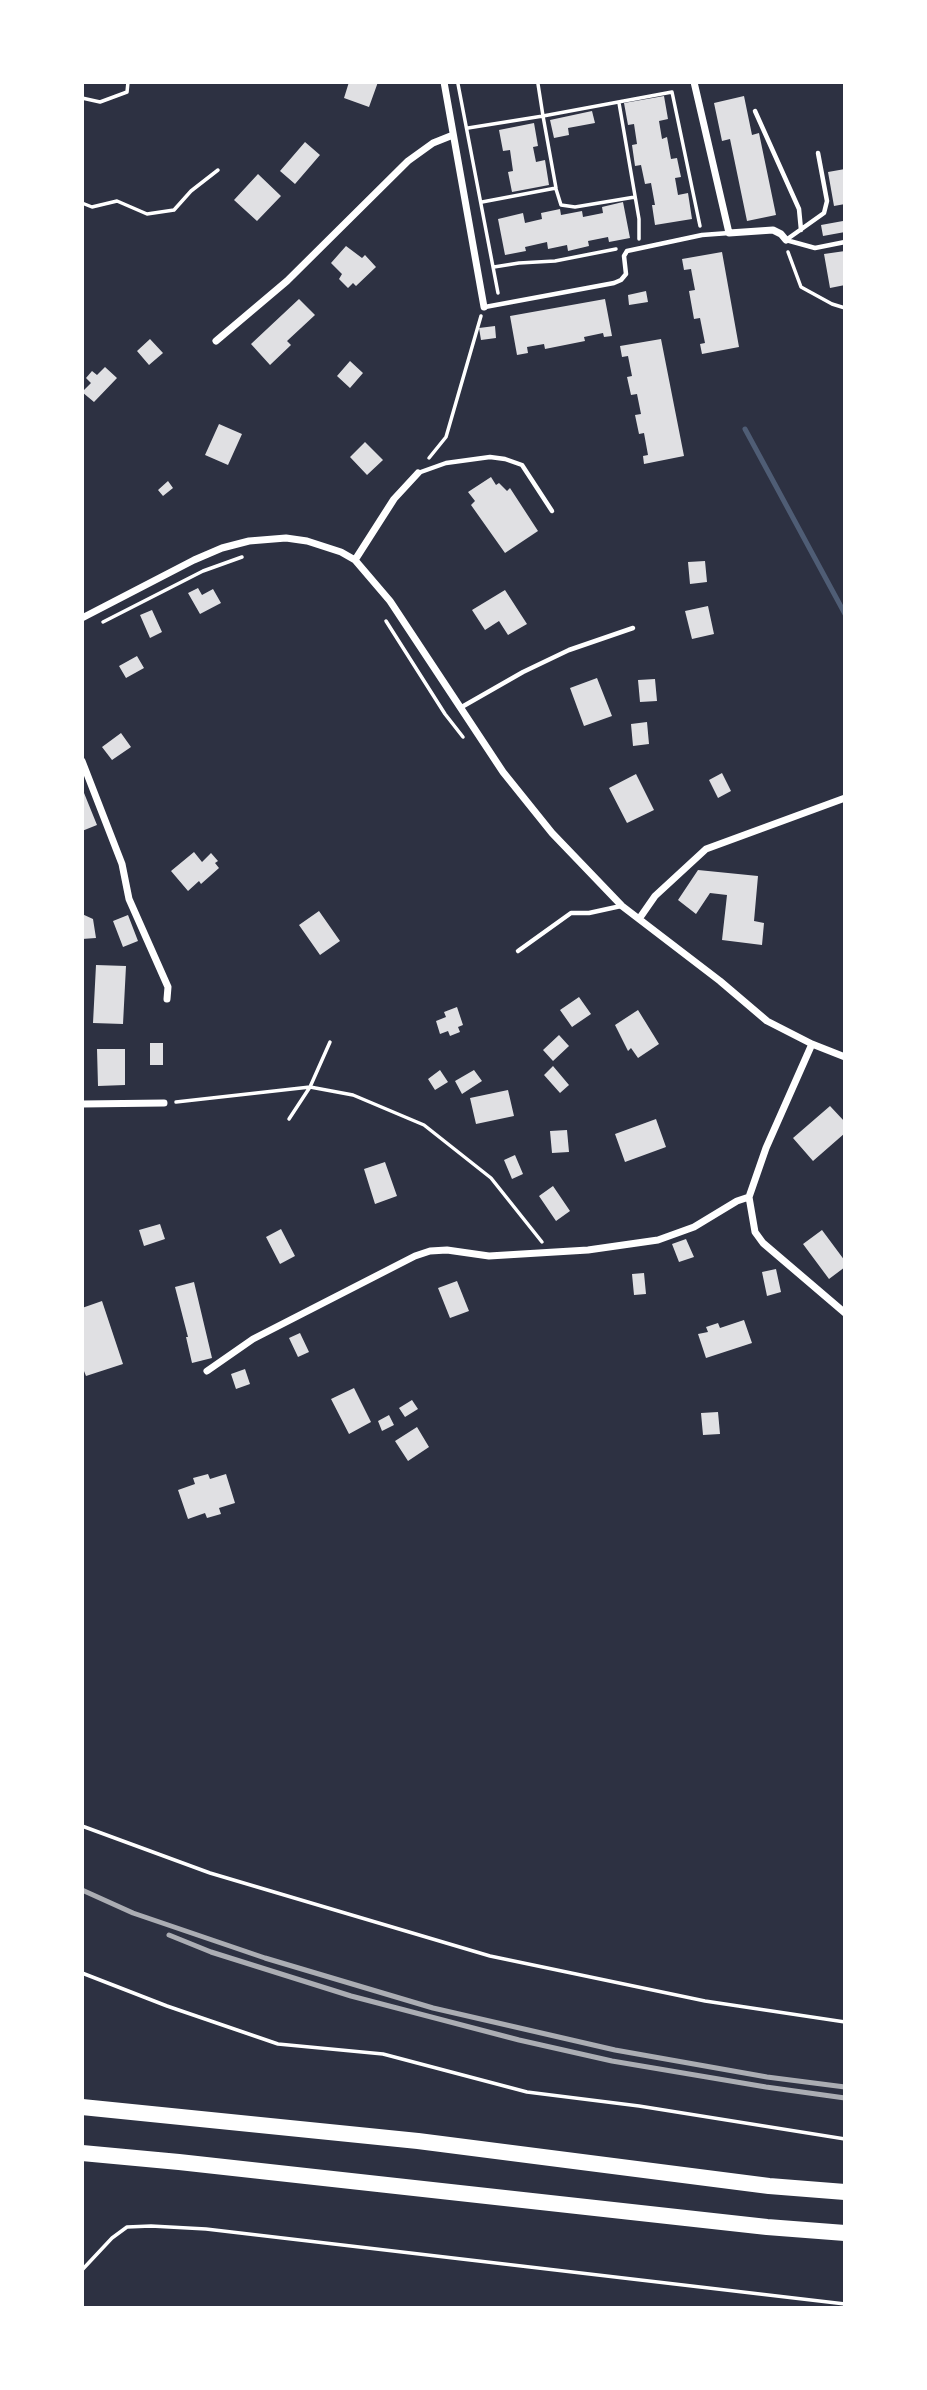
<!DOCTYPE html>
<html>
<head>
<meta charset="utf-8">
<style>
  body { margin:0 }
  #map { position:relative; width:927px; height:2390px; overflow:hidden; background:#2d3142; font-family:"PT Sans",sans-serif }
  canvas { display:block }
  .frame { position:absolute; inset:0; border:84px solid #fff; pointer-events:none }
</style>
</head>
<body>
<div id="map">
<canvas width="927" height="2390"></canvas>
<div class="frame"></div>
</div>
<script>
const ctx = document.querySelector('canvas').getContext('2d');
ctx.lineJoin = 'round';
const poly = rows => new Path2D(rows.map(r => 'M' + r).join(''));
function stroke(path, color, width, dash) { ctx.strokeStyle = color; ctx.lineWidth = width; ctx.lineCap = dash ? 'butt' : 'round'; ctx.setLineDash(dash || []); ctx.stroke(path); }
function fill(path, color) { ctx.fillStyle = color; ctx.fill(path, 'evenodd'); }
stroke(poly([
  [745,429,845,614]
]), '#4f5d75', 5);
fill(poly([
  [349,82,378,82,369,107,344,98],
  [664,96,668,119,659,121,662,139,667,137,671,159,677,158,681,177,675,178,678,195,688,193,692,219,655,225,652,205,655,205,651,183,645,184,641,165,635,166,632,145,637,144,634,124,628,125,624,103],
  [744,96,752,135,759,133,776,215,747,221,730,139,722,141,714,103],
  [592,111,595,123,568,128,569,135,554,138,550,120],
  [534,123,538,146,533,147,536,162,545,160,549,185,512,192,508,172,513,171,510,150,503,151,499,130],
  [305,142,320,155,295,184,280,171],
  [845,169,845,204,834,206,828,172],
  [258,174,281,196,257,221,234,200],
  [623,202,630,238,609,242,608,237,588,241,589,246,568,251,567,245,548,249,547,242,525,247,526,251,505,255,498,219,523,213,525,223,542,219,541,213,560,209,561,215,582,211,583,217,603,213,602,207],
  [843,221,845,232,823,236,821,225],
  [346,246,362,258,365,255,376,267,356,286,353,283,348,288,339,279,342,274,331,263],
  [845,251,845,285,830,288,824,254],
  [722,252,739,347,702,354,700,344,705,343,700,318,694,319,689,291,695,290,691,269,684,270,682,259],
  [646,291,648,302,629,305,628,295],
  [299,299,315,315,287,341,291,345,270,365,251,344],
  [605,299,612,336,604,337,603,333,584,337,585,341,545,349,544,344,527,347,528,353,517,355,510,316],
  [495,326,496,338,481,340,479,328],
  [150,339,163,353,149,365,137,351],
  [661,339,684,456,644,464,643,456,648,455,644,433,639,434,635,415,641,414,637,394,631,395,627,377,632,376,628,356,622,357,620,346],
  [350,361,363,373,350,388,337,376],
  [105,367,117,378,94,402,82,392,91,383,86,378,92,371,97,375],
  [219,424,242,434,228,465,205,455],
  [365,442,383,460,367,475,350,457],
  [491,477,496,485,499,483,507,491,510,488,538,531,505,553,471,505,475,501,468,492],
  [168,481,173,488,163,496,158,490],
  [705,561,707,582,690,584,688,562],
  [198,588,202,595,213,589,221,603,200,614,188,593],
  [505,590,527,624,508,635,499,621,485,630,472,610],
  [708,606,714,634,692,639,685,611],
  [152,610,162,632,150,638,140,615],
  [137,656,144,668,126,678,119,666],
  [597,678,612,716,584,726,570,688],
  [655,679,657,701,640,702,638,680],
  [647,722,649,744,633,746,631,724],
  [121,733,131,747,112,760,102,747],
  [722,773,731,791,718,798,709,780],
  [636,774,654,810,627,823,609,788],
  [82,788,97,825,82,831],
  [194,852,202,862,211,853,218,861,215,863,219,868,201,884,199,881,188,891,171,871],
  [698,870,758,876,754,921,764,923,762,945,722,940,727,895,710,893,696,914,678,900],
  [319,911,340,941,320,955,299,925],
  [82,914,93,919,96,938,82,939],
  [128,915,138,941,123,947,113,921],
  [96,965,126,966,123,1024,93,1023],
  [579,997,591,1014,572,1027,560,1010],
  [457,1007,463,1025,458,1027,460,1032,450,1036,448,1031,440,1034,436,1021,446,1017,444,1012],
  [638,1010,659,1044,638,1058,631,1048,628,1051,615,1025],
  [559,1035,569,1046,553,1061,543,1050],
  [150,1043,163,1043,163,1065,150,1065],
  [97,1049,125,1049,125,1085,98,1086],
  [553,1066,569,1085,560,1093,544,1075],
  [440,1070,448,1082,435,1090,428,1079],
  [474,1070,482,1081,462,1094,455,1081],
  [508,1090,514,1116,476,1124,470,1098],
  [830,1106,845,1122,845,1133,813,1161,793,1138],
  [656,1119,666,1147,625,1162,615,1134],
  [567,1130,569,1152,552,1153,550,1131],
  [515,1155,523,1174,512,1179,504,1160],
  [385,1162,397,1196,375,1204,364,1169],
  [553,1186,570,1211,556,1221,539,1196],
  [160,1224,165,1239,144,1246,139,1230],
  [281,1229,295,1256,280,1264,266,1237],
  [822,1230,845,1261,845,1267,829,1279,803,1244],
  [686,1239,694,1257,679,1262,672,1244],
  [776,1269,781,1292,767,1296,762,1272],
  [644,1273,646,1294,634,1295,632,1274],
  [457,1281,469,1311,450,1318,438,1288],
  [194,1282,212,1358,192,1363,186,1337,188,1337,175,1287],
  [102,1301,123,1364,86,1376,82,1366,82,1308],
  [744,1320,752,1343,706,1358,698,1334,708,1332,706,1327,718,1323,720,1328],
  [300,1333,309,1352,298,1357,289,1338],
  [245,1369,250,1384,236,1389,231,1374],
  [354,1388,371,1422,349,1434,331,1399],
  [412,1400,418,1409,405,1417,399,1408],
  [718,1412,720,1434,703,1435,701,1413],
  [389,1415,394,1425,382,1431,378,1421],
  [417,1427,429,1447,408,1461,395,1441],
  [208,1474,210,1479,226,1474,235,1503,219,1508,221,1514,207,1518,205,1513,188,1519,178,1490,195,1484,193,1478]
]), '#e0e0e3');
stroke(poly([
  [458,84,498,293],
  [82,98,100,102,127,92,128,82],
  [619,103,639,219,639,239],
  [468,128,543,116,538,84],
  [556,189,561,205,575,207,635,197],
  [482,202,556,188,543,116,672,92,700,226],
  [82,203,92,207,117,201,147,214,174,210,191,191,218,170],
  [788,252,801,287,832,304,845,308],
  [494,267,519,263,555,261,616,249],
  [429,458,446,437,481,316],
  [386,621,445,714,463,737],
  [103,622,203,571,242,557],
  [176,1102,310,1087,353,1095,424,1125,491,1178,542,1242],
  [289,1119,310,1087,330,1042],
  [82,1826,210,1873,490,1956,705,2001,845,2022],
  [82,1973,167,2006,278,2044,383,2054,527,2092,639,2106,845,2139],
  [82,2270,112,2238,127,2227,151,2226,206,2229,845,2304]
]), '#fff', 3.5);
stroke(poly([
  [755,111,799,209,801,230],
  [786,240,824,213,827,201,818,153],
  [786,240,815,248,845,242],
  [485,307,614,283,621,280,626,274,624,256,627,251,702,235,729,233],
  [418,473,446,463,490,457,505,459,522,465,552,511],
  [460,708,523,672,569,650,633,628],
  [518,951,571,913,589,913,621,906]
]), '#fff', 4.5);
stroke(poly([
  [444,82,484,307],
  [694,82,729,233,773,230,781,234,786,240],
  [216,341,287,281,408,161,433,143,453,135],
  [355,560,394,499,418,473],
  [82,618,194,560,222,548,249,541,286,538,307,541,341,552,355,560,390,601,503,772,552,833,622,906,720,981,767,1021,812,1044,845,1057],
  [82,761,122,864,129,899,168,987,167,999],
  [639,919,655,896,706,849,845,798],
  [82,1104,164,1103],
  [749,1197,755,1232,763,1243,845,1313],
  [207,1371,253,1339,415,1256,430,1251,447,1250,489,1256,588,1250,658,1240,694,1227,737,1201,749,1197,766,1148,812,1044]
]), '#fff', 7);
stroke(poly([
  [82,2107,418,2141,769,2186,845,2192],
  [82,2153,179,2162,767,2227,845,2233]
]), '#fff', 16);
stroke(poly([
  [82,1890,133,1913,265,1958,433,2008,615,2050,767,2077,845,2087],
  [169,1935,211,1952,351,1996,519,2040,612,2061,766,2087,845,2098]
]), '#abadb3', 5);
</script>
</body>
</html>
